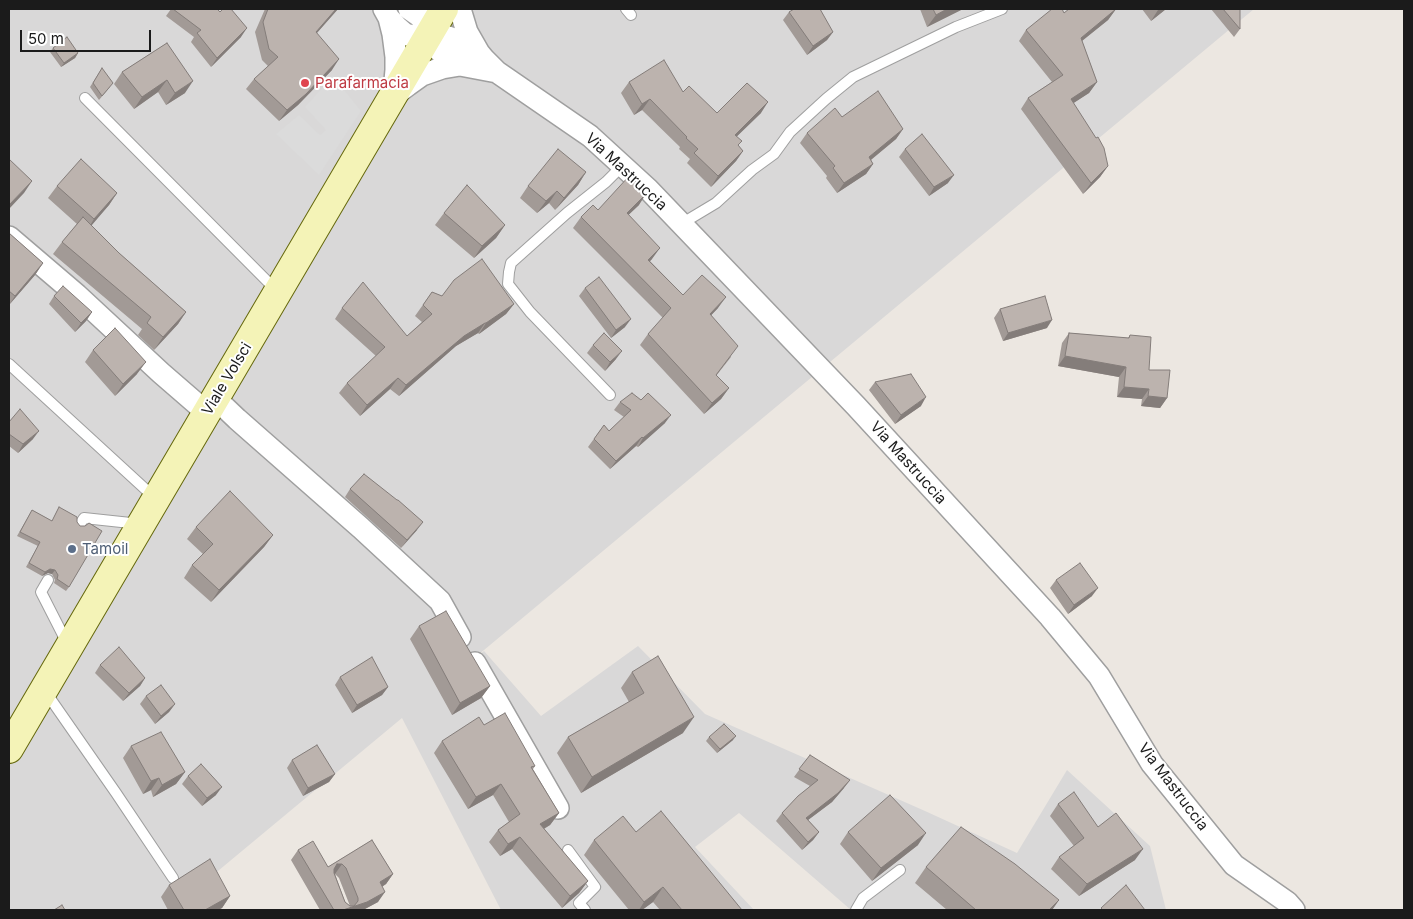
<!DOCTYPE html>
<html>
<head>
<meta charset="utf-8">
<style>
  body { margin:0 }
  #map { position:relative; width:1413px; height:919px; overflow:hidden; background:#ece7e1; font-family:Inter,sans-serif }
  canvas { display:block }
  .frame { position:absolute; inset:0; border:10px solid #1b1b1b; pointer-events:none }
  .scale { position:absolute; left:20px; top:30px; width:131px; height:22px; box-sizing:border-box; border:2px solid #1b1b1b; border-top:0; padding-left:6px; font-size:15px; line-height:18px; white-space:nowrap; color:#1b1b1b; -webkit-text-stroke:4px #fff; paint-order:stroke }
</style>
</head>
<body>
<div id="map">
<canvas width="1413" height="919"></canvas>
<div class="frame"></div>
<div class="scale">50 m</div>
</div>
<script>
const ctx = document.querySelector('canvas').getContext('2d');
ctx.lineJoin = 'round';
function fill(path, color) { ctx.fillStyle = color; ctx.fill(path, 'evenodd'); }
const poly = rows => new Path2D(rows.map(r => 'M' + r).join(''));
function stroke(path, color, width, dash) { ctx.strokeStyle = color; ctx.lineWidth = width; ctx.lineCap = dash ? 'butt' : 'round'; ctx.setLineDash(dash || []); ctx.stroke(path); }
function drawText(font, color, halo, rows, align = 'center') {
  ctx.font = font + ' Inter,sans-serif'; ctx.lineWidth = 4; ctx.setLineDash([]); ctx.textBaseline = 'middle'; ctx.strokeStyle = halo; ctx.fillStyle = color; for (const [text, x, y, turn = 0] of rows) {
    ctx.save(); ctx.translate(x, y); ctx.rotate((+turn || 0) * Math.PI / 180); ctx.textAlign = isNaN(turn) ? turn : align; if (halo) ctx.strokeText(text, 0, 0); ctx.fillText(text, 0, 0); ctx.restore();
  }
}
fill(poly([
  [9,9,1254,9,436,690,484,651,541,716,638,646,705,714,925,811,1017,853,1067,770,1150,846,1166,910,851,910,739,813,695,847,754,910,501,910,402,718,171,910,9,910]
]), '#d9d8d8');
fill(poly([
  [333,76,361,111,319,175,276,134,299,115,320,135,326,130,305,107]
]), '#dbdbdb');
const service = poly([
  [626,9,631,15],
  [85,98,277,291],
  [681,224,716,203,752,170,774,154,790,132,826,99,853,77,956,27,1002,9],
  [9,364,155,498],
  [610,395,530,312,508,284,509,272,511,263,567,213,606,182,622,166],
  [80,524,84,518,140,524],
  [48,580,41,592,67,643],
  [45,691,116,793,173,878],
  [568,850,595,887,579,903,585,910],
  [856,910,863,898,900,870]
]);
const minor = poly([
  [384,9,389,18,397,27,405,34,427,40,441,52,460,65],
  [409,9,419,16,425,23,430,33,442,35,451,38,462,43,479,53],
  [460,9,467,32,479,53,484,59,497,72,590,136,648,189,856,406,1050,617,1099,676,1152,764,1234,865,1287,902,1294,910],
  [389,18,393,34,396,57,396,70,394,91],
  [396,94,408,85,422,75,442,68,460,65,497,72],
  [9,237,77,295,161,373,206,412],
  [215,398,237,419,361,528,440,601,460,637],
  [475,663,558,808]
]);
const secondary = poly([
  [9,749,444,9]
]);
stroke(service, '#9f9f9f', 12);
stroke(minor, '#9f9f9f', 24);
stroke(secondary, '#65680c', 30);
stroke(service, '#fff', 10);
stroke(minor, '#fff', 21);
stroke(secondary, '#f4f3b7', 28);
fill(poly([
  [171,9,217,9,241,37,211,67,191,42,194,37,166,16],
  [265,9,338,9,316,34,332,70,298,105,279,121,246,89,254,79,268,66,262,60,255,32],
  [920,9,963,9,927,27],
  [1116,9,1108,20,1082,41,1097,82,1089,93,1073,103,1108,166,1100,177,1083,194,1021,109,1028,98,1052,82,1019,41,1026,30,1064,13],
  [1142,9,1166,9,1151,21],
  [1211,9,1240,9,1240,29,1234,37],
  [789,12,833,32,827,40,807,55,783,20],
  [167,43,185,93,166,105,158,92,134,109,114,84,122,72],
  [53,48,78,53,75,58,61,67,50,52],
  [102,68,110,87,99,100,90,87],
  [629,82,683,92,717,113,761,113,737,136,738,146,743,151,736,161,711,187,687,163,690,159,679,149,680,147,642,110,634,115,621,93],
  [903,129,896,139,871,160,873,164,866,174,837,193,826,178,827,176,800,143,807,133],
  [905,149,948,183,929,196,899,157],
  [586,172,578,185,555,210,549,203,537,213,520,198,528,186],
  [57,186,117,193,109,205,91,225,119,253,186,312,178,324,154,350,138,335,142,329,53,254,62,242,77,224,48,198],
  [639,205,628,215,652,259,650,261,683,295,718,308,711,315,731,357,716,376,729,388,721,399,704,414,640,345,648,334,663,318,573,228,581,217,598,210],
  [444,213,505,225,496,238,474,258,435,225],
  [9,233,43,263,35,275,9,305],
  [585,288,625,327,611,338,579,296],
  [432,292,442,296,514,304,506,314,479,334,478,333,456,346,399,396,390,389,360,416,339,393,347,383,376,356,335,319,342,308,407,336,422,322,415,316],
  [54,296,92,312,86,321,75,332,49,304],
  [1000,309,1047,328,1003,341,994,318],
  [1069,333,1128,338,1130,335,1149,370,1167,398,1160,408,1141,406,1142,399,1117,397,1119,377,1058,366,1062,343],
  [593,345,616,359,605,371,587,353],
  [93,350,137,374,115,396,85,362],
  [875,382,921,406,895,424,869,390],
  [620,402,665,423,638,447,636,446,610,469,588,447,604,425,609,431,624,417,614,410],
  [9,422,33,439,18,453,9,446],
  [350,489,417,530,401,548,345,497],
  [59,507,69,587,66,591,54,583,55,580,52,574,48,573,42,576,26,567,38,546,17,536,32,510,52,521],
  [196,527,273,535,264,547,211,602,184,578,192,565,203,554,187,539],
  [1056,580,1092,596,1068,614,1050,588],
  [419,626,490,686,481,698,452,715,410,639],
  [100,665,145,678,140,686,123,701,95,673],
  [632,672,683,733,581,793,557,753,568,737,629,702,621,688],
  [340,677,388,687,382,695,352,713,335,685],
  [146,696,175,704,169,712,155,724,140,704],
  [484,725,535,766,533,769,559,813,550,825,544,829,588,881,579,893,562,908,512,849,500,856,489,842,498,830,509,822,493,795,468,809,434,753,442,741],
  [709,737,733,740,717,753,706,741],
  [131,746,185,772,176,784,153,797,151,790,143,794,123,758],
  [810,755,844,788,832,802,808,820,819,832,813,840,802,850,776,821,782,813,810,786,794,777],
  [292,760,335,774,329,782,303,796,287,768],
  [188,776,216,795,202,806,182,784],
  [1058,804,1098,827,1135,860,1079,896,1051,869,1059,857,1074,846,1050,816],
  [636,832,742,910,660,910,653,902,642,910,629,910,584,855,594,840],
  [848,832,918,845,872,881,840,844],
  [372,840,393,874,386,884,382,887,378,902,363,910,320,910,291,860,298,850,328,867],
  [335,874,339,878,350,906,345,902],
  [926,867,1059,900,1052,910,947,910,915,883],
  [169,885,230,896,222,908,218,910,168,910,161,897]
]), '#a29a96');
fill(poly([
  [336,9,338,9,308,43,316,32],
  [947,9,963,9,927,27,936,15],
  [1116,9,1108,20,1073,48,1081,38],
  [1160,9,1166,9,1151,21,1158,10],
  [247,28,241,37,211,67,217,58],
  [833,32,827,40,807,55,813,46],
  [78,53,75,58,61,67,64,63],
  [339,59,332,70,298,105,279,121,287,110],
  [167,80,158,92,134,109,142,97],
  [193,81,185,93,166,105,175,93],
  [1097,82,1089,93,1063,110,1071,99],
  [650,99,642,110,634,115,642,104],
  [768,102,761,113,728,145,735,135],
  [903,129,896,139,862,167,869,157],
  [743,151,736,161,711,187,718,176],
  [873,164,866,174,837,193,844,183],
  [1108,166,1100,177,1083,194,1091,183],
  [586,172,578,185,555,210,564,198],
  [954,175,948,183,929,196,934,187],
  [32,181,24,193,9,209,9,205],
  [557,191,549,203,537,213,546,201],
  [117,193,109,205,86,232,94,219],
  [646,194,639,205,619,224,627,213],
  [505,225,496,238,474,258,482,246],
  [660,248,652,259,640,271,648,260],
  [43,263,35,275,9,305,15,296],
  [726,297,718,308,702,325,710,314],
  [514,304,506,314,479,334,486,323],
  [92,312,86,321,75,332,81,323],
  [186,312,178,324,154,350,163,337],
  [631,319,625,327,611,338,616,330],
  [1052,320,1047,328,1003,341,1008,333],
  [485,323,478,333,456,346,399,396,406,385,464,336],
  [622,351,616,359,605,371,610,362],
  [1065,356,1126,367,1119,377,1058,366],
  [146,362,137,374,115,396,123,384],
  [398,378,390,389,360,416,367,405],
  [1124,387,1149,389,1142,399,1117,397],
  [729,388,721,399,704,414,712,403],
  [1148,396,1167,398,1160,408,1141,406],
  [926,397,921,406,895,424,901,415],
  [671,415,665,423,638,447,643,438],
  [39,431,33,439,18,453,23,444],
  [642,437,636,446,610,469,616,461],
  [423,522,417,530,401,548,407,540],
  [273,535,264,547,211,602,219,590],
  [50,569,55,570,52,574,48,573,42,576,45,572],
  [1098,588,1092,596,1068,614,1074,605],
  [145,678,140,686,123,701,129,693],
  [490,686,481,698,452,715,460,703],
  [388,687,382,695,352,713,357,705],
  [175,704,169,712,155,724,161,716],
  [694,717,683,733,581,793,592,777],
  [736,736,733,740,717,753,720,749],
  [185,772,176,784,153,797,162,785],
  [335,774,329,782,303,796,308,788],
  [159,778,151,790,143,794,151,781],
  [850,780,844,788,832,802,800,826,806,818],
  [501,784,493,795,468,809,476,797],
  [222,787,216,795,202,806,207,798],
  [559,813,550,825,531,836,540,824],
  [819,832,813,840,802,850,808,842],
  [926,833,918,845,872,881,881,868],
  [520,837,512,849,500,856,508,844],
  [1143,849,1135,860,1079,896,1087,884],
  [337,864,342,864,335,874,326,879],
  [393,874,386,884,373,892,380,882],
  [588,881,579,893,562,908,570,896],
  [663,887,653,902,642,910,639,910,644,902],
  [385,892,378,902,363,910,343,910,367,902],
  [230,896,222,908,218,910,205,910],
  [1059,900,1052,910,1049,910]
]), '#847d7a');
const building = poly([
  [173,9,217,9,220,12,223,9,231,9,247,28,217,58,197,33,201,30,173,9],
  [268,9,336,9,316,32,339,59,306,94,287,110,254,79,278,57,269,49,263,22,268,9],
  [794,9,820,9,833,32,813,46,789,12,794,9],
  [933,9,947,9,936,15,933,9],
  [1052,9,1062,9,1064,13,1069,9,1116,9,1081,38,1097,82,1071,99,1096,138,1098,137,1104,148,1108,166,1091,183,1028,98,1063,75,1026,30,1052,9],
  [1223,9,1240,9,1240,29,1223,9],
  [67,37,78,53,64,63,53,48,67,37],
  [167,43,193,81,175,93,167,80,142,97,122,72,167,43],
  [664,60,683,92,689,86,717,113,747,83,768,102,735,135,742,141,738,145,743,151,718,176,694,153,698,149,686,138,687,137,650,99,642,104,629,82,664,60],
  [102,68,113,83,102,96,93,83,102,68],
  [878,91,903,129,869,157,873,164,844,183,833,168,835,166,807,133,835,108,842,117,878,91],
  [922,134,954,175,934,187,905,149,922,134],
  [558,149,586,172,564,198,557,191,546,201,528,186,558,149],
  [9,159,32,181,9,205,9,159],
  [81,159,117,193,94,219,57,186,81,159],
  [630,175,646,194,627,213,660,248,648,260,683,295,702,275,726,297,710,314,738,346,716,375,729,388,712,403,648,334,671,308,581,217,593,205,598,210,630,175],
  [467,185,505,225,482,246,444,213,467,185],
  [83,217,119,253,186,312,163,337,147,323,151,317,62,242,83,217],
  [9,233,43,263,15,296,9,291,9,233],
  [482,259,514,304,486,323,485,323,464,336,406,385,398,378,367,405,347,383,385,347,342,308,363,282,407,336,432,314,423,305,432,292,442,296,454,280,482,259],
  [599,277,631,319,616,330,585,288,599,277],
  [63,286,92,312,81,323,54,296,63,286],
  [1045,296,1052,320,1008,333,1000,309,1045,296],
  [115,328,146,362,123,384,93,350,115,328],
  [604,333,622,351,610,362,593,345,604,333],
  [1069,333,1129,338,1130,335,1151,337,1149,370,1170,370,1167,398,1148,396,1149,389,1124,387,1126,367,1065,356,1069,333],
  [911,374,926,397,901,415,875,382,911,374],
  [632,393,641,400,648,393,671,415,643,438,642,437,616,461,594,439,604,425,609,431,631,410,620,402,632,393],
  [20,409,39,431,23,444,9,434,9,422,20,409],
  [364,474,397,500,398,500,423,522,407,540,350,489,364,474],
  [230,491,273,535,219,590,192,565,213,544,196,527,230,491],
  [59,507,77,517,77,522,80,526,85,526,89,523,102,531,69,587,57,579,58,575,55,570,50,569,45,572,29,563,40,542,20,532,32,510,52,521,59,507],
  [1080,563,1098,588,1074,605,1056,580,1080,563],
  [446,611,490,686,460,703,419,626,446,611],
  [119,647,145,678,129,693,100,665,119,647],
  [658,656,694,717,592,777,568,737,644,693,632,672,658,656],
  [372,657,388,687,357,705,340,677,372,657],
  [161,685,175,704,161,716,146,696,161,685],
  [505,713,535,766,531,767,559,813,540,824,588,881,570,896,520,837,508,844,498,830,520,814,501,784,476,797,442,741,479,717,484,725,505,713],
  [724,724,736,736,720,749,709,737,724,724],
  [161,732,185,772,162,785,159,778,151,781,131,746,161,732],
  [317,745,335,774,308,788,292,760,317,745],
  [810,755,850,780,838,793,806,818,819,832,808,842,782,813,798,796,818,780,799,769,810,755],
  [201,764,222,787,207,798,188,776,201,764],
  [1074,792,1098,827,1116,813,1143,849,1087,884,1059,857,1084,838,1058,804,1074,792],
  [890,795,926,833,881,868,848,832,890,795],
  [661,811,742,910,682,910,663,887,644,902,594,840,623,816,636,832,661,811],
  [961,827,1015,864,1059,900,1049,910,976,910,926,867,961,827],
  [372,840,393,874,380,882,385,892,367,902,343,910,334,910,298,850,313,841,328,867,372,840],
  [337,864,342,864,346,868,358,898,358,901,354,906,350,906,345,902,334,873,334,869,337,864],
  [210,859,230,896,205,910,184,910,169,885,210,859],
  [1126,885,1145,910,1103,910,1101,908,1126,885],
  [62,905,65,910,54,910,62,905]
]);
fill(building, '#bcb3ae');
stroke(building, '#847d7a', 1);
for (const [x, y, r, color] of [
  [305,83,5,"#e0444e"],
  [72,549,5,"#5c6f8a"]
]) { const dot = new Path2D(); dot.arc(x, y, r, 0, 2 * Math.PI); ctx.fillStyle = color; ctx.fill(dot); stroke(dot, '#fff', 2); }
drawText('15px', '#be3a42', '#fff', [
  ["Parafarmacia",315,83]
], 'left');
drawText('15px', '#1b1b1b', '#fff', [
  ["Via Mastruccia",626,172,43],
  ["Viale Volsci",227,379,-59],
  ["Via Mastruccia",908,463,48],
  ["Via Mastruccia",1173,787,53]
]);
drawText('15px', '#4e5e75', '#fff', [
  ["Tamoil",82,549]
], 'left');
</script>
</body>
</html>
